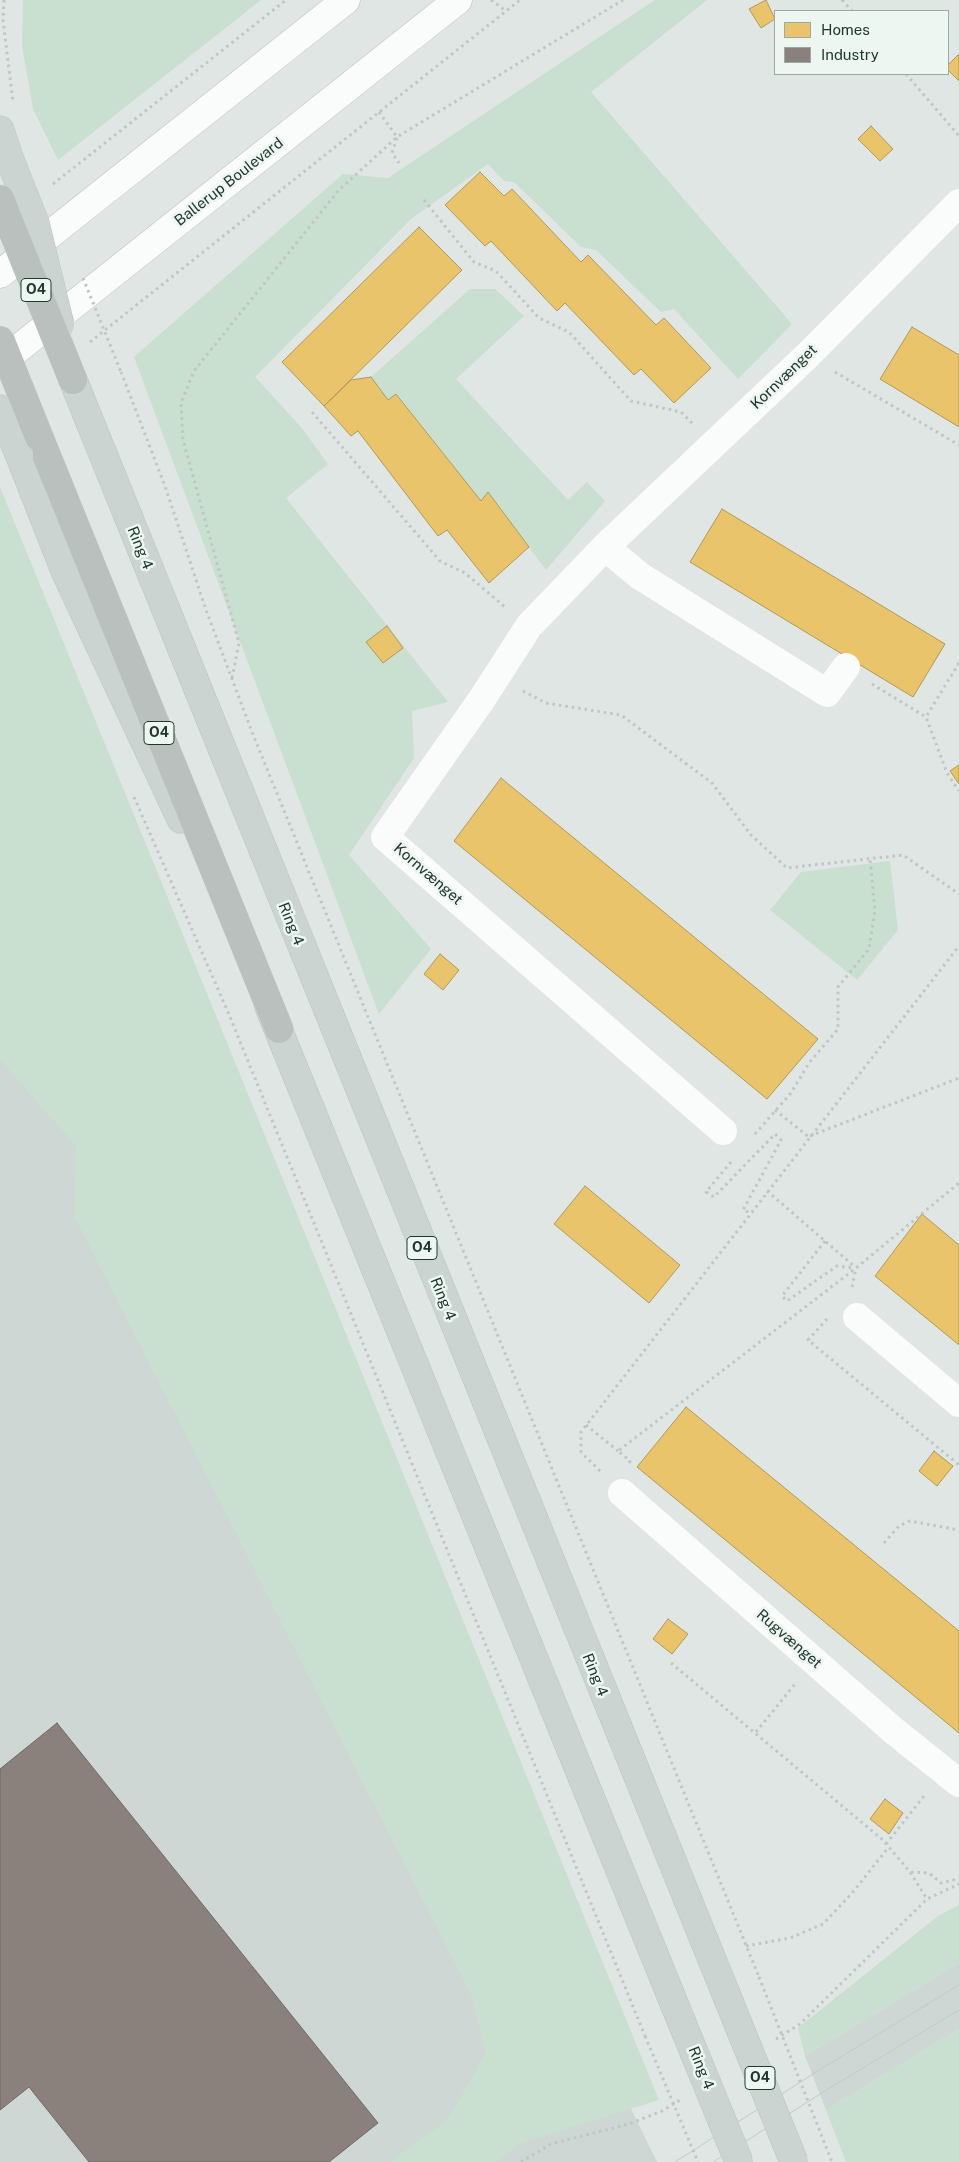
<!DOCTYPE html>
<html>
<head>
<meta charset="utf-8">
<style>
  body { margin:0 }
  #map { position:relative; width:959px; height:2162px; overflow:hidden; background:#e0e6e3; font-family:"Public Sans",sans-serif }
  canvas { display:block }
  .legend { position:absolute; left:774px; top:10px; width:175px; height:65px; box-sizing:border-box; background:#edf6f1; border:1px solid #9baaa4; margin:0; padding:6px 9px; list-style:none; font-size:15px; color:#203730 }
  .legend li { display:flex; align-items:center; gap:10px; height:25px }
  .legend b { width:25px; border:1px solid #9baaa4 }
</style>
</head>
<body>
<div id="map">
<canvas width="959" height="2162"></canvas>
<ul class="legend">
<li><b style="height:14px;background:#e9c46a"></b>Homes</li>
<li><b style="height:14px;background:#8a817c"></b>Industry</li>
</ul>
</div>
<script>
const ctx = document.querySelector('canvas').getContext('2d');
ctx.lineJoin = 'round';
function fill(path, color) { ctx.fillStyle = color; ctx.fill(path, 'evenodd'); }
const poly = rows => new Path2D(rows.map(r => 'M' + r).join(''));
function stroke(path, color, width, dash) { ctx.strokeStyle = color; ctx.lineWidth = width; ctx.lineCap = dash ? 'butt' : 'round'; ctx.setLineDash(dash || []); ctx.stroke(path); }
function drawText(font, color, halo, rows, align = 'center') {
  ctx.font = font + ' "Public Sans",sans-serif'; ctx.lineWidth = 5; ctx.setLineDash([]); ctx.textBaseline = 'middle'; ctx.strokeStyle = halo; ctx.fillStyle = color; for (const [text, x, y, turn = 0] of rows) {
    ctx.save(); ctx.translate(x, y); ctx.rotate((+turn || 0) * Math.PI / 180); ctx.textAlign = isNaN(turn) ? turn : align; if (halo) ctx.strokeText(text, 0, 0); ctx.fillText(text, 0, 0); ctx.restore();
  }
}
fill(poly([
  [0,817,657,2162,0,2162],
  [959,1963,959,2029,826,2110,805,2056]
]), '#ced7d3');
fill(poly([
  [23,0,261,0,58,160,33,109,22,45],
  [655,0,707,0,591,92,792,324,738,379,674,309,661,312,596,250,581,247,514,182,504,181,488,164,411,219,255,377,301,427,328,464,286,498,448,702,412,711,414,758,349,855,431,949,379,1014,134,357,343,174,388,178],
  [470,289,495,289,524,316,456,379,568,500,587,482,605,501,546,570,488,492,481,501,397,394,388,400,371,377],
  [0,487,659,2100,521,2143,496,2162,390,2162,448,2119,486,2053,472,1997,74,1216,76,1146,0,1060],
  [890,861,898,930,857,980,770,910,801,872],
  [959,1905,959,1963,805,2056,798,2028,938,1916],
  [959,2029,959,2162,846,2162,826,2110]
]), '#c9dfcf');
const homes = poly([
  [766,0,775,19,761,28,749,9,766,0],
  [959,54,959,81,948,70,948,65,959,54],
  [871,126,893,149,880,161,858,139,871,126],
  [480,172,504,196,512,189,581,262,588,255,656,325,664,318,711,368,674,403,641,369,634,375,565,303,557,311,491,241,485,246,445,205,480,172],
  [419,227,462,270,324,406,282,362,419,227],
  [912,327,959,355,959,427,880,379,912,327],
  [371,377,388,400,396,394,481,501,488,492,529,547,489,583,447,530,438,536,358,431,351,436,324,406,351,380,371,377],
  [722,509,945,644,913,697,690,562,722,509],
  [387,626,403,648,383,663,366,642,387,626],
  [959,765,959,784,950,771,959,765],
  [501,778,818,1039,767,1099,454,841,501,778],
  [440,954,459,970,443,990,424,974,440,954],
  [585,1186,680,1265,649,1303,554,1224,585,1186],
  [922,1214,959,1245,959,1345,875,1276,922,1214],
  [686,1407,959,1631,959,1733,637,1467,686,1407],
  [934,1451,953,1466,937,1486,919,1471,934,1451],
  [668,1619,688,1634,672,1654,653,1639,668,1619],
  [885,1799,903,1813,889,1834,870,1819,885,1799]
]);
fill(homes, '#e9c46a');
stroke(homes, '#ad9a59', 1);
const industry = poly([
  [57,1723,378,2123,329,2162,89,2162,29,2087,0,2110,0,1769,57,1723]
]);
fill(industry, '#8a817c');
stroke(industry, '#6a6b65', 1);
const secondary = poly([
  [0,274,346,0],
  [0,363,458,0]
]);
const primary = poly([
  [0,130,10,160],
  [73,380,726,1994],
  [19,454,65,571,181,819],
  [269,1007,680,2018]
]);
const highway = poly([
  [39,437,279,1029]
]);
stroke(secondary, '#b9c2be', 29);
stroke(primary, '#bbc3c0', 29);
stroke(highway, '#bbc3c0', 29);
stroke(poly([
  [4,0,3,20,13,102],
  [491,0,506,11],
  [842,0,852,11],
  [906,74,959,136],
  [379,112,397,137],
  [397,138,392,153,399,163],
  [53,184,286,0],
  [424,200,474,262,496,271,539,318,569,332,631,401,681,412,692,423],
  [90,342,520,0],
  [121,372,165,486,206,610,252,732,759,1977],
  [835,372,959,445],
  [312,412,440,561,465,573,505,607],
  [959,663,926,717,947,773,959,791],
  [232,678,239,643,183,440,181,403,194,371,339,190,397,137,623,0],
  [872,684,926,717],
  [523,691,546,703,621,715,712,783,751,835,787,868,903,855,959,894],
  [134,797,228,1012,645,2036],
  [775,1110,809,1137],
  [755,1134,791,1093,809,1063,838,1029,838,987,869,949,875,910,870,859],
  [810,1136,959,1078],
  [731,1162,706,1192,714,1197,775,1134,781,1140,743,1210,750,1213],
  [767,1191,855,1267],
  [825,1241,782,1296,787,1301,837,1266,854,1268],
  [852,1287,856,1268],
  [827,1319,808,1340,959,1465],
  [586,1425,618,1451],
  [629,1463,630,1461,618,1451,856,1268,959,1183],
  [600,1471,581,1452,581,1432,959,946],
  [884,1543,899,1526,910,1521,959,1530],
  [671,1663,883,1840,910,1872,927,1899],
  [756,1732,795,1684],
  [886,1844,924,1796],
  [911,1872,929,1873,941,1883,954,1880,958,1884],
  [746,1946,790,1938,823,1924,853,1892,888,1848],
  [776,2039,800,2024,927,1899,959,1884],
  [521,2162,551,2144,629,2124,662,2111,680,2100]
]), '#bfc6c4', 3, [2.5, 4]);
stroke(poly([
  [605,547,640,576,827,693,846,667],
  [723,1131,385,837,482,699,529,626,605,547,808,355,959,203],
  [857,1317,959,1403],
  [622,1493,894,1731,959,1783]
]), '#fafbfb', 28);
stroke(secondary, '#fafbfb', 28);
stroke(primary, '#ccd4d1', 28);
stroke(highway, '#b9c0be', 28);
stroke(poly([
  [675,2162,821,2069,959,1985],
  [713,2162,828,2089,959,2010]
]), '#c5c9c8', 1);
const primaryBridge = poly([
  [10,160,35,223,60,325],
  [0,408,19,454],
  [726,1994,794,2162],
  [680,2018,739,2162]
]);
const highwayBridge = poly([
  [0,199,73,380],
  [0,340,39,437]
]);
stroke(primaryBridge, '#bbc3c0', 29, []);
stroke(highwayBridge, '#bbc3c0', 29, []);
stroke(poly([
  [83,278,121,372],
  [759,1977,832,2162],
  [645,2036,698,2162]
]), '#bfc6c4', 3, [2.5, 4]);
stroke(primaryBridge, '#ccd4d1', 28);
stroke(highwayBridge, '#b9c0be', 28);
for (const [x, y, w] of [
  [36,290,30],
  [159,733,30],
  [422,1248,30],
  [760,2078,30]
]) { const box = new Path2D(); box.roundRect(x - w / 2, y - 11.5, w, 23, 4); ctx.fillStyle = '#edf6f1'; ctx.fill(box); stroke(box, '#203730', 1); }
drawText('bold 14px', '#203730', null, [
  ["O4",36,290],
  ["O4",159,733],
  ["O4",422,1248],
  ["O4",760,2078]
]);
drawText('15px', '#203730', '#edf6f1', [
  ["Ballerup Boulevard",229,182,-38],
  ["Kornvænget",784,377,-44],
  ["Ring 4",140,548,68],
  ["Kornvænget",428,874,41],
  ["Ring 4",291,924,68],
  ["Ring 4",443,1299,68],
  ["Rugvænget",789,1639,41],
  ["Ring 4",595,1675,68],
  ["Ring 4",701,2068,68]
]);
</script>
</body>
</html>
